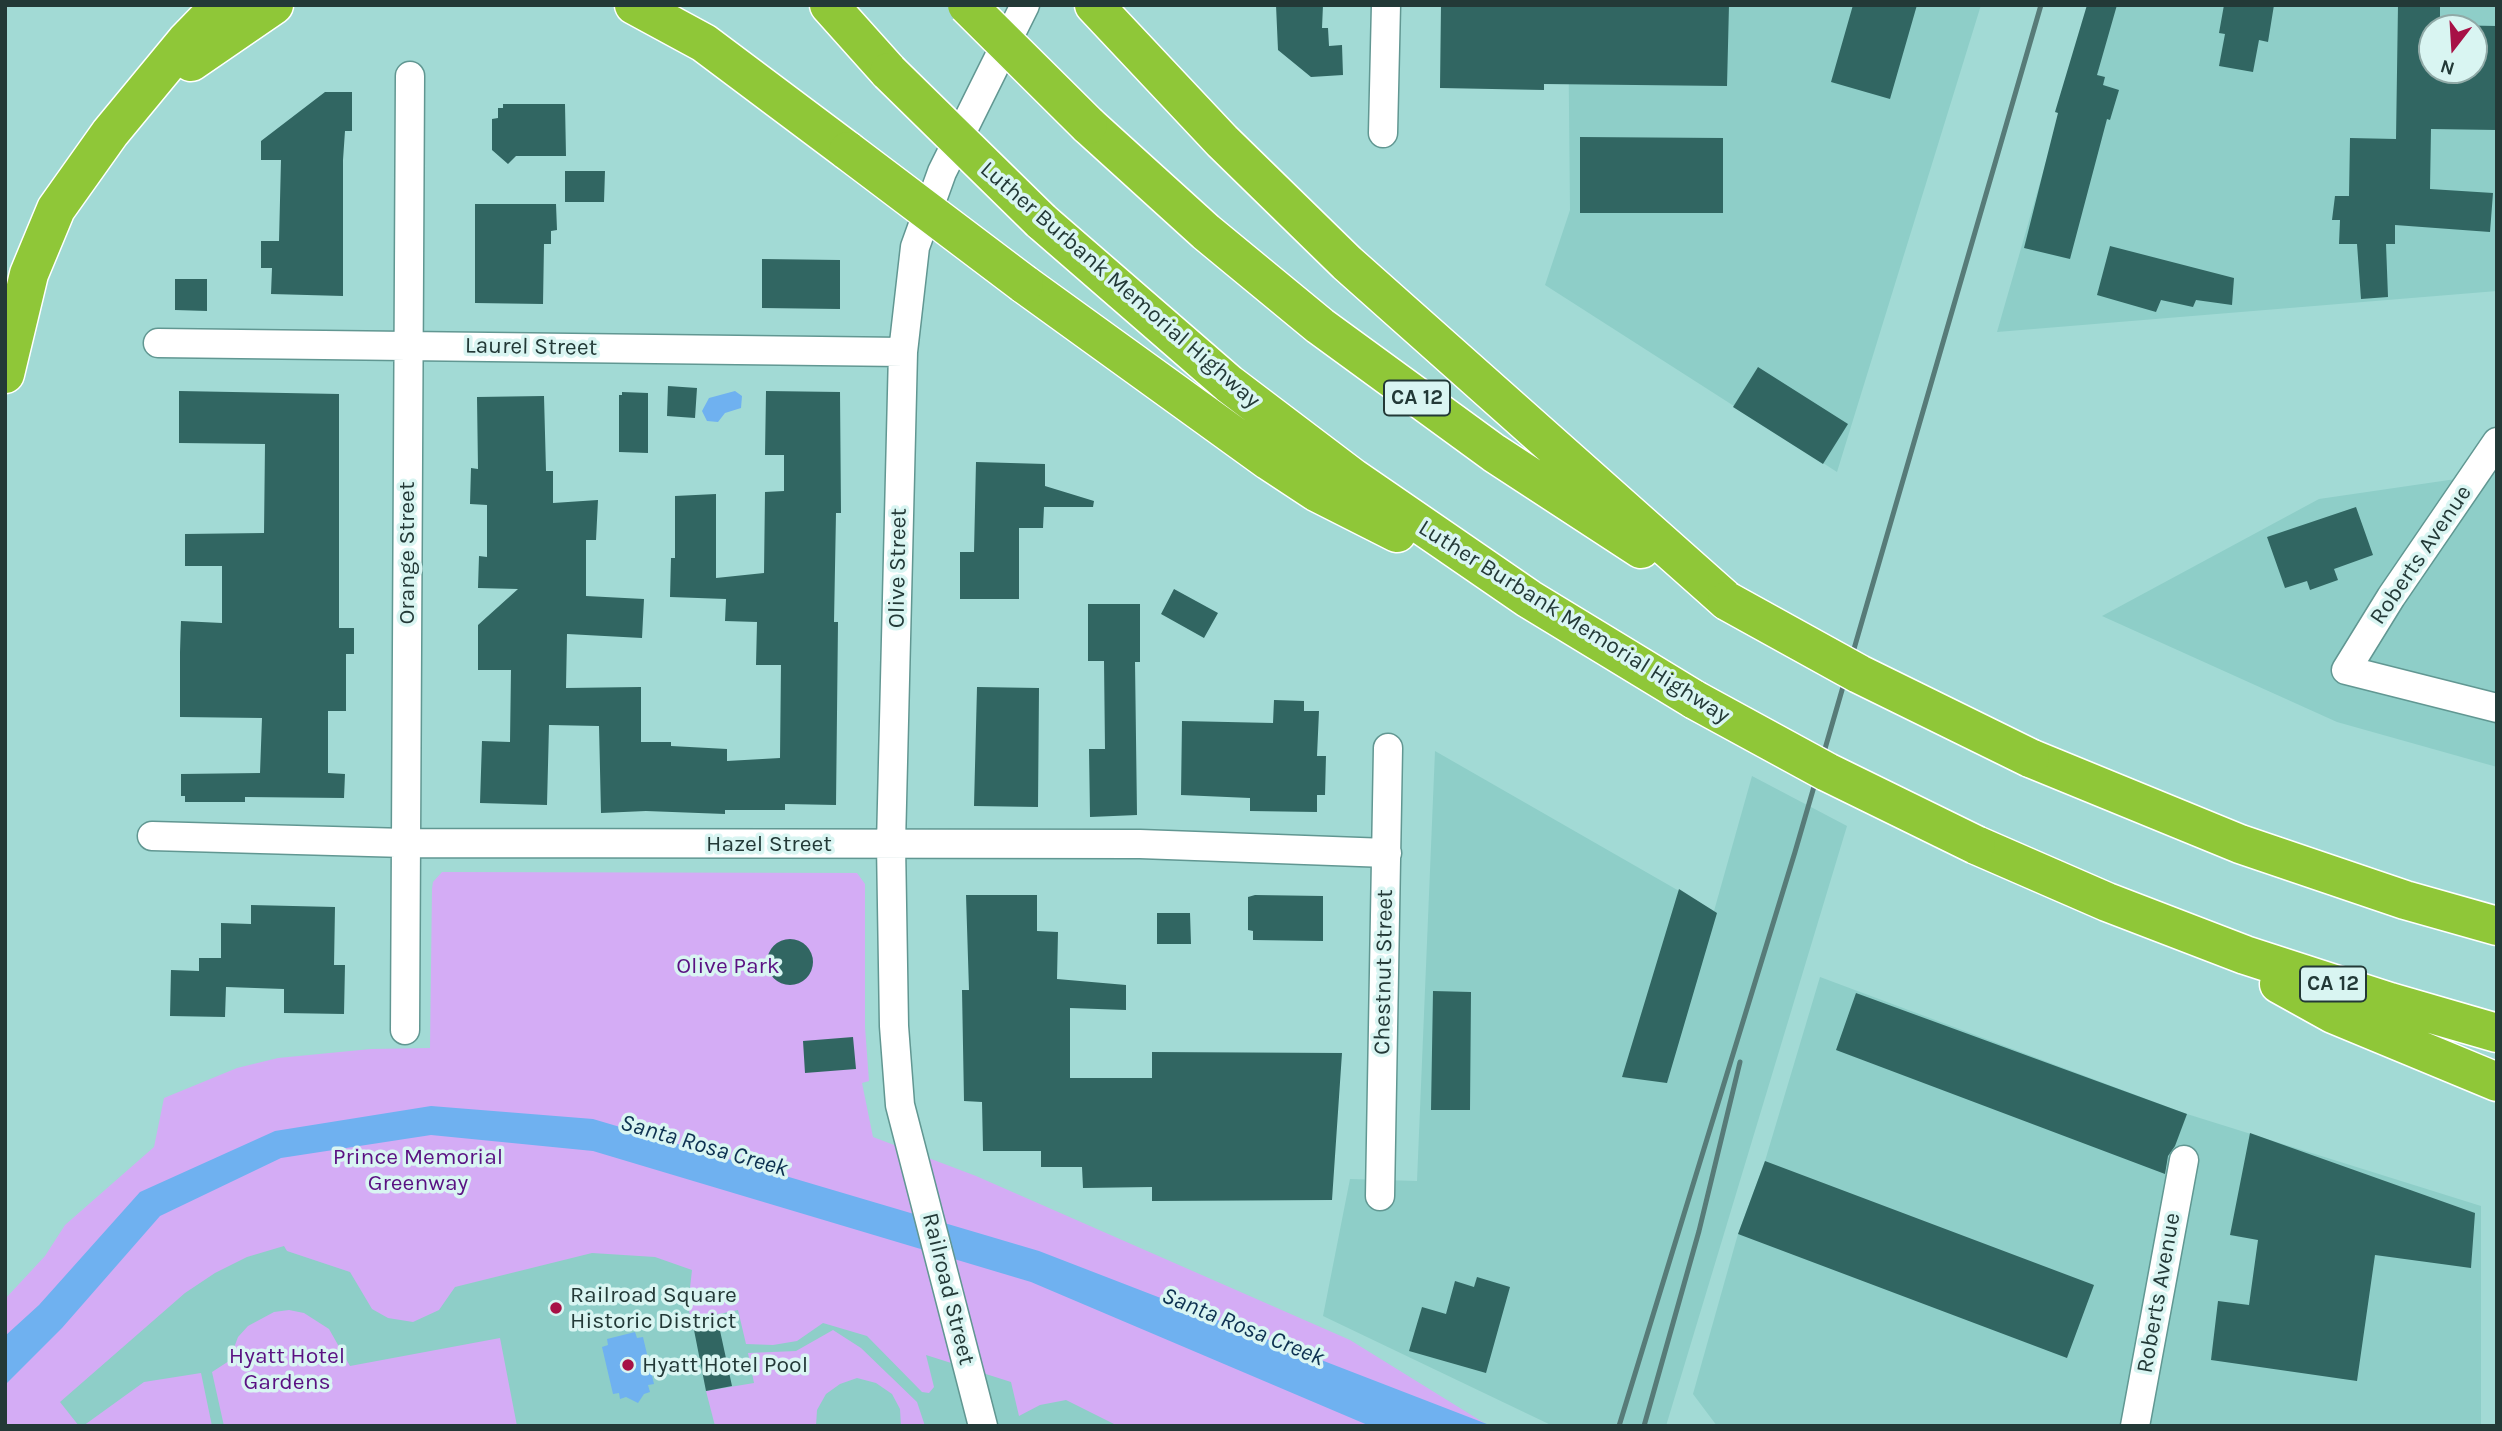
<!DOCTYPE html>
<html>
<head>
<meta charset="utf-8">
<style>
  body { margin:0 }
  #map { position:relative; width:2502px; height:1431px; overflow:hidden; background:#a2dad5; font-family:Karla,sans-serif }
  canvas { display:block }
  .frame { position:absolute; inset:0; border:7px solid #233937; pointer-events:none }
  .north { position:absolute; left:2418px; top:14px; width:70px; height:70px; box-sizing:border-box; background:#d9f5f2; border:2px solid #90aaa7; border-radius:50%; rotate:197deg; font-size:19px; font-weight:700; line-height:28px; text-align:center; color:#233937 }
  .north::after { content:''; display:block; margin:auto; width:24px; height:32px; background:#a71146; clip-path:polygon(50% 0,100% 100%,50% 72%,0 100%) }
</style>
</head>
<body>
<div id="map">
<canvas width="2502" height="1431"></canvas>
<div class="frame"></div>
<div class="north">N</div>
</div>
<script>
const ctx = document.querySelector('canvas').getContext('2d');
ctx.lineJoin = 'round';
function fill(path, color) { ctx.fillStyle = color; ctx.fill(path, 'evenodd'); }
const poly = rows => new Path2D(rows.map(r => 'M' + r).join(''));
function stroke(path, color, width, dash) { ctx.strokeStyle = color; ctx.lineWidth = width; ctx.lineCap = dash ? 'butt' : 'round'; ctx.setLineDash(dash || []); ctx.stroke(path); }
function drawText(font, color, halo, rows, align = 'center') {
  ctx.font = font + ' Karla,sans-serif'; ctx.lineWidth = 7; ctx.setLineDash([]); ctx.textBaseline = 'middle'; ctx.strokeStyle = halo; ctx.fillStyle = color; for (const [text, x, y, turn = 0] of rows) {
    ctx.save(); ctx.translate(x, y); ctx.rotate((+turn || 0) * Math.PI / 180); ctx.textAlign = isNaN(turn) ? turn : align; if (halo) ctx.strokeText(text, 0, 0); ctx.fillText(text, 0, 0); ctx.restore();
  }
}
fill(poly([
  [1568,5,1981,5,1837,472,1545,285,1570,210],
  [2091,5,2497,5,2497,291,1997,332],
  [2432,28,2474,28,2474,70,2432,70],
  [2497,473,2497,767,2337,722,2102,616,2319,499],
  [1435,751,1714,911,1752,776,1847,826,1666,1426,1553,1426,1323,1316,1350,1179,1417,1181],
  [1820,977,2187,1114,2481,1206,2481,1426,1717,1426,1693,1394,1738,1234,1765,1161],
  [354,1172,1313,1426,5,1426,162,1247]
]), '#8ecec8');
fill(poly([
  [442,872,857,873,865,884,865,1027,869,1081,862,1083,873,1137,976,1176,1350,1340,1489,1426,1118,1426,1066,1400,1040,1405,1019,1416,1011,1382,926,1355,934,1387,929,1393,922,1392,867,1336,823,1323,797,1341,773,1345,746,1344,738,1310,691,1320,688,1306,692,1270,655,1257,592,1253,455,1287,439,1310,413,1322,388,1318,372,1309,350,1272,287,1251,284,1246,247,1257,215,1273,185,1293,60,1402,79,1426,5,1426,5,1299,45,1256,65,1225,154,1147,164,1098,237,1068,278,1058,371,1049,430,1048,432,889,433,882],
  [289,1310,304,1313,329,1329,350,1366,500,1338,517,1426,224,1426,212,1372,229,1361,238,1337,248,1326,274,1312],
  [833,1330,861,1348,917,1402,925,1426,901,1426,900,1409,892,1394,876,1383,857,1378,840,1384,826,1394,817,1410,816,1426,715,1426,706,1391,754,1383,748,1353,796,1351],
  [201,1373,212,1426,83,1426,144,1382]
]), '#d4acf5');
fill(poly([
  [735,391,742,396,741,408,725,413,718,422,707,421,702,411,709,398],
  [431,1106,593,1119,1039,1251,1492,1426,1370,1426,1031,1282,593,1151,431,1135,281,1158,160,1216,62,1328,5,1385,5,1336,39,1305,140,1192,275,1131],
  [635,1332,637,1338,643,1337,654,1384,648,1385,650,1392,644,1394,638,1403,626,1397,620,1399,619,1393,613,1394,602,1347,608,1345,607,1339]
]), '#6fb1f0');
fill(poly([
  [1276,5,1323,5,1322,28,1328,28,1329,46,1342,45,1343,75,1311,77,1278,50],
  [1441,5,1729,5,1727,86,1544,84,1544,90,1440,88],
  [1853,5,1917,5,1890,99,1831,82],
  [2087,5,2117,5,2097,75,2105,77,2103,85,2119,90,2110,120,2107,119,2070,259,2024,248,2058,113,2055,112],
  [2224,5,2274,5,2268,42,2259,40,2253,72,2219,66,2225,34,2219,33],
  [2398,5,2440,5,2440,25,2497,26,2497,130,2431,129,2430,189,2493,193,2490,232,2395,225,2395,244,2386,244,2388,297,2361,299,2357,244,2339,244,2340,220,2332,220,2335,196,2349,196,2350,138,2396,139],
  [2432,28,2474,28,2474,70,2432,70],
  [325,92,352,92,352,131,345,131,343,160,343,296,271,294,272,268,261,268,261,241,279,241,281,160,261,160,261,141],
  [503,104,565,104,566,156,516,156,508,164,492,150,492,119,498,118,498,108,503,108],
  [1580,137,1723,138,1723,213,1580,213],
  [565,171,605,171,604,202,565,202],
  [475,204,556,204,557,230,551,231,551,244,544,244,543,304,475,303],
  [2110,246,2234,278,2232,305,2196,300,2193,307,2161,300,2156,312,2097,295],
  [762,259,840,260,840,309,762,308],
  [175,279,207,279,207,311,175,310],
  [1758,367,1848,424,1823,464,1733,407],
  [668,386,697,388,695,418,667,416],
  [179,391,339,394,339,628,354,628,354,654,346,654,346,711,328,711,328,773,345,774,344,798,245,797,245,802,185,802,185,796,181,796,181,774,260,773,262,718,180,717,180,652,181,621,222,623,222,566,185,566,185,534,264,533,265,444,179,443],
  [766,391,840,392,841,513,836,513,834,622,838,622,836,805,785,804,785,810,725,810,725,814,646,811,601,813,599,726,549,725,547,805,480,803,482,741,510,742,511,670,478,670,478,625,518,589,478,588,479,556,487,557,487,505,470,504,471,468,478,469,477,397,544,396,546,471,553,471,553,503,598,500,596,540,586,540,586,596,644,599,642,638,567,634,566,688,641,687,641,742,671,742,671,746,727,749,727,761,780,758,781,665,756,665,757,622,725,621,726,599,670,597,671,558,675,558,675,496,716,494,716,578,764,573,765,492,784,491,784,455,765,455],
  [622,392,648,393,648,453,619,452,619,395,622,395],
  [976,462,1045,464,1045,486,1094,501,1093,507,1044,507,1043,528,1019,528,1019,599,960,599,960,552,974,552],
  [2356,507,2373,555,2334,569,2338,580,2310,590,2307,581,2285,588,2267,537],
  [1174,589,1218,613,1204,638,1161,614],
  [1088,604,1140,604,1140,662,1135,662,1137,815,1090,817,1089,749,1105,749,1104,661,1088,661],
  [977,687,1039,688,1038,807,974,806],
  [1274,700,1304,701,1304,711,1319,711,1317,756,1326,756,1325,795,1317,795,1317,812,1250,811,1250,798,1181,795,1182,721,1273,723],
  [1679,889,1717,913,1667,1083,1622,1077],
  [966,895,1037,895,1037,931,1058,932,1057,979,1126,985,1126,1010,1070,1008,1070,1078,1152,1078,1152,1052,1342,1053,1332,1200,1152,1201,1152,1187,1083,1188,1082,1167,1041,1167,1041,1151,983,1151,982,1102,964,1101,962,990,969,990],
  [1255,895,1323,896,1323,941,1253,940,1253,931,1248,930,1248,897],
  [251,905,335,907,334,965,345,965,344,1014,284,1013,284,989,226,987,225,1017,170,1016,171,970,199,971,199,958,221,958,221,923,251,924],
  [1157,913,1190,913,1191,944,1157,944],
  '767 962a23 23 0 1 1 46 0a23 23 0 1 1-46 0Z',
  [1433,991,1471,992,1470,1110,1431,1110],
  [1856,993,2187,1114,2175,1146,2168,1156,2165,1174,1836,1050],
  [853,1037,856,1069,805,1073,803,1041],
  [2250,1133,2475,1213,2471,1268,2375,1255,2357,1381,2211,1360,2218,1301,2249,1305,2258,1240,2230,1235],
  [1765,1161,2094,1285,2067,1358,1738,1234],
  [1477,1277,1510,1287,1486,1373,1409,1351,1422,1307,1446,1314,1455,1281,1474,1287],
  [719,1326,732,1386,706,1391,694,1330]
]), '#316662');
const street = poly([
  [1383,133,1386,5],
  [158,343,903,352],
  [2497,442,2391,597,2346,670,2497,708],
  [152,836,405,843,1140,844,1387,853],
  [405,1030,410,76],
  [1380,1196,1388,748],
  [983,1426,900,1105,894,1026,891,844,903,352,915,247,942,172,1025,5],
  [2135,1426,2184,1160]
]);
const highway = poly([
  [634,5,704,43,848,151],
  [829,5,889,72],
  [1094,5,1222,141,1347,263,1727,601],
  [191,62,274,5],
  [1088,125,1206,232,1320,326,1494,453,1641,549],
  [1041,221,1229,384,1353,478,1529,599,1695,700],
  [1024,284,1269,461,1316,492,1397,533],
  [5,374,29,274,56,209,110,133,186,41,221,5],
  [2030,758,2240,844,2405,900,2497,926],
  [1976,845,2107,902,2245,955,2390,1002,2497,1033],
  [2279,984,2333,1014,2497,1082]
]);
stroke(street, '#619792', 31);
stroke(highway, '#fff', 41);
stroke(street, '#fff', 28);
stroke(highway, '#8fc738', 38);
stroke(poly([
  [1619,1426,1795,852,2041,5],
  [1644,1426,1699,1231,1740,1062]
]), '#577b78', 5);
const highwayBridge = poly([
  [967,5,1088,125],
  [889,72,1041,221],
  [848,151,1024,284],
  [1727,601,1859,674,2030,758],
  [1695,700,1827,772,1976,845]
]);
stroke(highwayBridge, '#fff', 41, []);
stroke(highwayBridge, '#8fc738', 38);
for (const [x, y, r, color] of [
  [556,1308,7,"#a71146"],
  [628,1365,7,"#a71146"]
]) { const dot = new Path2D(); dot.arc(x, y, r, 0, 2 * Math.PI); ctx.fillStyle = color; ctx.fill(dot); stroke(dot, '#d9f5f2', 2.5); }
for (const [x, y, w] of [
  [1417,398,66],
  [2333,984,66]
]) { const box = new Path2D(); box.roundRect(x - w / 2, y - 17.5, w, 35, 5); ctx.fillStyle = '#d9f5f2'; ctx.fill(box); stroke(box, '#233937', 2); }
drawText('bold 21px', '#233937', null, [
  ["CA 12",1417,398],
  ["CA 12",2333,984]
]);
drawText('23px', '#233937', '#d9f5f2', [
  ["Luther Burbank Memorial Highway",1120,285,41],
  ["Laurel Street",531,347,1],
  ["Orange Street",407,553,-90],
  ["Roberts Avenue",2421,555,-56],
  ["Olive Street",898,568,-89],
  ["Luther Burbank Memorial Highway",1574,622,32],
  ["Hazel Street",769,844],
  ["Chestnut Street",1384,972,-89],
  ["Railroad Street",948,1289,76],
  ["Roberts Avenue",2159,1293,-80]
]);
drawText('23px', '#5a1182', '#d9f5f2', [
  ["Olive Park",728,966],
  ["Prince Memorial",418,1157],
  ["Greenway",418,1183],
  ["Hyatt Hotel",287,1356],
  ["Gardens",287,1382]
]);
drawText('23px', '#233937', '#d9f5f2', [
  ["Railroad Square",570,1295],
  ["Historic District",570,1321],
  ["Hyatt Hotel Pool",642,1365]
], 'left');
drawText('italic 24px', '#0d3150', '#d9f5f2', [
  ["Santa Rosa Creek",704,1146,16],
  ["Santa Rosa Creek",1243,1327,22]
]);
</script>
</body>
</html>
